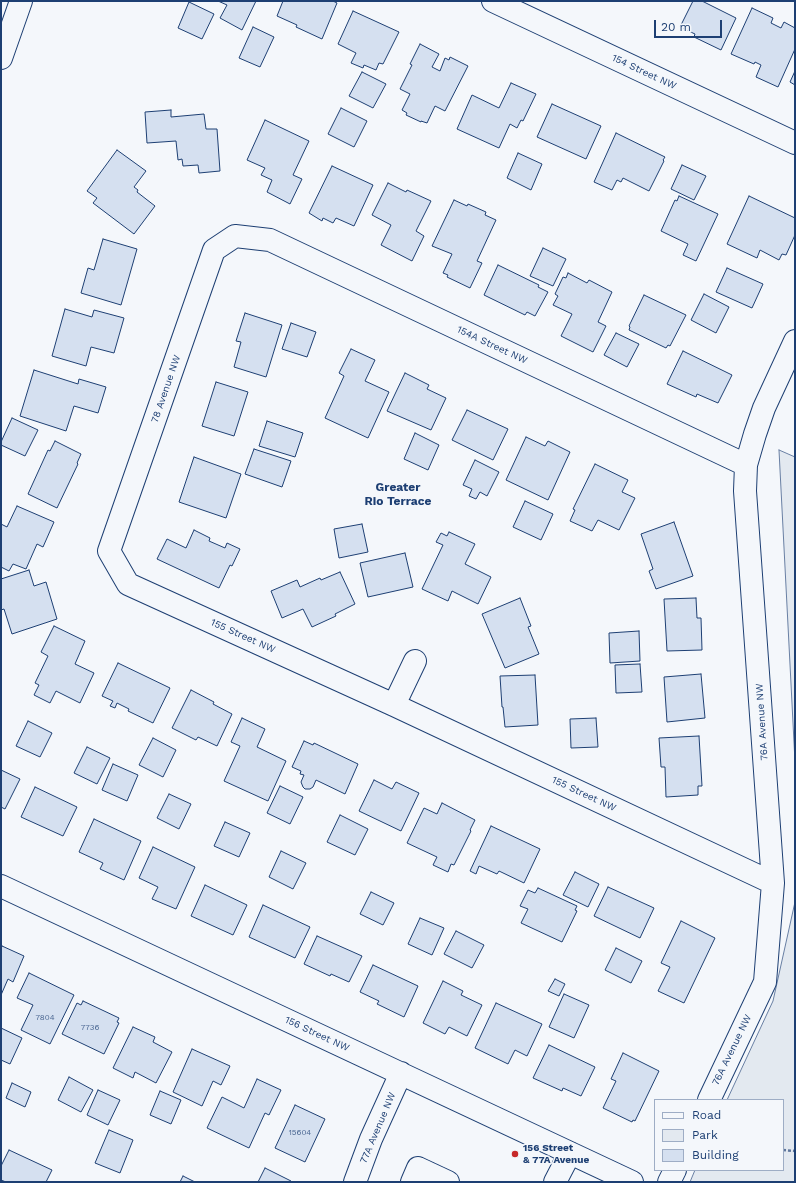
<!DOCTYPE html>
<html>
<head>
<meta charset="utf-8">
<style>
  body { margin:0 }
  #map { position:relative; width:796px; height:1183px; overflow:hidden; background:#f4f7fb; font-family:"Work Sans",sans-serif }
  canvas { display:block }
  .frame { position:absolute; inset:0; border:2px solid #1d3f73; pointer-events:none }
  .legend { position:absolute; left:654px; top:1099px; width:130px; height:72px; box-sizing:border-box; background:#f4f7fb; border:1px solid #9eadc5; margin:0; padding:5px 7px; list-style:none; font-size:12px; color:#1d3f73 }
  .legend li { display:flex; align-items:center; gap:8px; height:20px }
  .legend b { width:20px; border:1px solid #9eadc5 }
  .scale { position:absolute; left:654px; top:20px; width:68px; height:18px; box-sizing:border-box; border:2px solid #1d3f73; border-top:0; padding-left:5px; font-size:12px; line-height:14px; white-space:nowrap; color:#1d3f73; -webkit-text-stroke:3px #f4f7fb; paint-order:stroke }
</style>
</head>
<body>
<div id="map">
<canvas width="796" height="1183"></canvas>
<div class="frame"></div>
<ul class="legend">
<li><b style="height:5px;background:#f4f7fb"></b>Road</li>
<li><b style="height:11px;background:#e3e9f0"></b>Park</li>
<li><b style="height:11px;background:#d5e0f0"></b>Building</li>
</ul>
<div class="scale">20 m</div>
</div>
<script>
const ctx = document.querySelector('canvas').getContext('2d');
ctx.lineJoin = 'round';
function fill(path, color) { ctx.fillStyle = color; ctx.fill(path, 'evenodd'); }
const poly = rows => new Path2D(rows.map(r => 'M' + r).join(''));
function stroke(path, color, width, dash) { ctx.strokeStyle = color; ctx.lineWidth = width; ctx.lineCap = dash ? 'butt' : 'round'; ctx.setLineDash(dash || []); ctx.stroke(path); }
function drawText(font, color, halo, rows, align = 'center') {
  ctx.font = font + ' "Work Sans",sans-serif'; ctx.lineWidth = 3; ctx.setLineDash([]); ctx.textBaseline = 'middle'; ctx.strokeStyle = halo; ctx.fillStyle = color; for (const [text, x, y, turn = 0] of rows) {
    ctx.save(); ctx.translate(x, y); ctx.rotate((+turn || 0) * Math.PI / 180); ctx.textAlign = isNaN(turn) ? turn : align; if (halo) ctx.strokeText(text, 0, 0); ctx.fillText(text, 0, 0); ctx.restore();
  }
}
const green = poly([
  [779,450,795,457,795,762,779,450],
  [795,902,795,1182,690,1182,695,1170,783,1170,783,1100,727,1100,773,1001,795,902]
]);
fill(green, '#e3e9f0');
stroke(green, '#687fa3', 1);
const building = poly([
  [218,1,256,1,242,30,220,18,227,5,218,1],
  [283,1,333,1,337,3,322,39,296,27,297,25,277,16,283,1],
  [693,1,702,1,736,18,721,50,694,37,695,34,680,27,693,1],
  [189,2,214,14,202,39,178,28,189,2],
  [752,8,773,18,771,23,781,28,784,22,795,28,795,49,778,87,756,77,761,65,755,62,754,64,731,54,752,8],
  [353,11,399,32,383,64,379,63,376,70,364,65,363,68,351,63,356,53,338,44,353,11],
  [253,27,274,37,260,67,239,58,253,27],
  [420,44,439,54,432,67,440,71,445,58,449,60,450,57,468,66,445,111,435,106,427,123,421,121,421,122,406,115,407,113,402,110,410,94,400,89,412,65,410,64,420,44],
  [795,71,795,85,790,82,795,71],
  [362,72,386,84,373,108,349,96,362,72],
  [511,83,536,94,523,121,521,120,517,128,510,124,499,148,457,129,472,95,499,108,511,83],
  [552,104,601,126,586,159,537,137,552,104],
  [341,108,367,121,354,147,328,134,341,108],
  [171,110,171,117,204,114,206,129,217,129,220,171,199,173,198,165,183,166,182,159,178,160,176,141,147,143,145,112,171,110],
  [265,120,309,141,293,175,302,179,290,204,267,192,272,180,261,175,265,168,247,160,265,120],
  [616,133,665,157,663,160,664,161,649,191,623,178,621,182,617,180,612,190,594,182,616,133],
  [117,150,146,171,134,187,138,190,137,192,155,206,134,234,93,203,97,198,87,191,117,150],
  [518,153,542,164,531,190,507,178,518,153],
  [682,165,706,176,694,200,671,189,682,165],
  [332,166,373,185,354,226,336,218,333,223,323,218,322,221,309,213,332,166],
  [388,183,406,192,407,190,431,201,416,231,424,236,412,261,381,245,391,225,372,215,388,183],
  [679,196,718,214,696,261,683,255,688,244,661,231,675,200,677,201,679,196],
  [749,196,795,218,795,235,786,255,782,254,779,260,760,250,757,258,727,244,749,196],
  [454,200,467,206,468,204,486,212,485,215,496,220,477,261,482,263,470,288,447,277,448,275,443,273,452,254,432,246,454,200],
  [103,239,137,249,121,305,81,293,88,268,94,270,103,239],
  [543,248,566,259,553,286,530,276,543,248],
  [498,265,539,285,538,287,548,292,535,316,527,312,525,315,484,295,498,265],
  [727,268,763,284,752,308,716,292,727,268],
  [568,273,587,283,589,280,612,292,598,322,606,326,593,352,561,336,572,314,553,305,558,296,555,294,563,277,566,278,568,273],
  [704,294,729,307,716,333,691,320,704,294],
  [644,295,686,315,670,346,668,345,666,348,629,330,630,327,629,326,644,295],
  [65,309,92,317,94,310,124,318,114,353,91,347,86,366,52,356,65,309],
  [245,313,282,325,266,377,234,367,241,342,236,341,245,313],
  [291,323,316,332,307,357,282,349,291,323],
  [616,333,639,344,627,367,604,355,616,333],
  [351,349,375,360,365,381,389,392,368,438,325,418,344,376,339,373,351,349],
  [683,351,732,375,718,403,697,394,696,397,667,384,683,351],
  [34,370,78,384,79,379,106,387,98,413,74,406,66,431,20,416,34,370],
  [405,373,429,385,427,389,446,398,431,430,387,411,405,373],
  [216,382,248,392,234,436,202,426,216,382],
  [467,410,508,429,493,460,452,440,467,410],
  [12,418,38,430,25,456,1,445,1,442,12,418],
  [267,421,303,433,295,457,259,446,267,421],
  [415,433,439,445,428,470,404,459,415,433],
  [526,437,545,446,548,441,570,452,548,500,506,480,526,437],
  [55,441,81,454,77,463,78,464,57,508,28,494,48,450,50,451,55,441],
  [254,449,291,461,282,487,245,474,254,449],
  [194,457,241,474,226,518,179,502,194,457],
  [475,460,499,472,487,496,480,492,476,499,469,496,472,489,463,485,475,460],
  [595,464,628,480,622,492,635,498,619,530,598,520,592,531,570,521,575,510,573,509,595,464],
  [525,501,553,514,541,540,513,527,525,501],
  [17,506,54,522,43,547,37,544,26,569,13,564,9,571,1,567,1,524,7,527,17,506],
  [674,522,693,576,656,589,649,571,653,569,641,534,674,522],
  [362,524,368,552,339,558,334,529,362,524],
  [194,530,210,538,209,541,225,548,227,543,240,549,232,566,230,565,219,588,157,559,167,539,186,548,194,530],
  [449,532,475,544,465,564,491,577,478,604,452,591,448,601,422,589,443,545,436,542,441,533,447,536,449,532],
  [405,553,413,587,368,597,360,563,405,553],
  [29,570,34,586,46,582,57,619,12,634,4,609,1,610,1,579,29,570],
  [340,572,355,604,335,614,336,616,312,627,303,609,282,618,271,591,297,580,300,587,320,578,321,580,340,572],
  [520,598,531,626,528,627,539,654,505,668,482,614,520,598],
  [696,598,697,618,701,618,702,650,667,651,664,599,696,598],
  [54,626,85,641,75,664,94,673,80,703,56,691,50,703,34,695,39,685,35,683,48,656,41,652,54,626],
  [639,631,640,661,610,663,609,633,639,631],
  [118,663,170,688,153,723,128,711,129,709,117,703,115,708,110,706,113,701,102,696,118,663],
  [640,664,642,692,616,693,615,665,640,664],
  [701,674,705,718,667,722,664,677,701,674],
  [535,675,538,725,505,727,503,707,502,707,500,676,535,675],
  [191,690,214,702,213,704,232,714,217,746,198,737,196,740,172,728,191,690],
  [242,718,265,729,257,747,286,761,268,801,224,781,240,746,231,742,242,718],
  [596,718,598,747,571,748,570,719,596,718],
  [28,721,52,733,40,757,16,746,28,721],
  [699,736,702,786,698,786,698,795,666,797,665,767,661,767,659,738,699,736],
  [153,738,176,750,163,777,139,765,153,738],
  [304,741,313,745,314,743,358,764,345,794,316,780,313,787,310,789,305,789,303,787,301,782,304,775,300,774,301,771,292,767,304,741],
  [87,747,110,758,97,784,74,773,87,747],
  [113,764,138,775,127,801,102,790,113,764],
  [1,770,20,779,5,809,1,807,1,770],
  [374,780,392,789,396,782,419,793,401,831,359,811,374,780],
  [280,786,303,797,290,824,267,813,280,786],
  [35,787,77,807,63,836,21,817,35,787],
  [169,794,191,804,179,829,157,818,169,794],
  [442,803,475,820,470,830,471,831,454,865,451,864,448,872,433,865,437,857,407,843,424,808,437,814,442,803],
  [340,815,368,829,355,855,327,842,340,815],
  [94,819,141,841,124,880,100,869,103,863,79,852,94,819],
  [225,822,250,833,239,857,214,846,225,822],
  [491,826,540,849,524,883,499,871,497,874,479,866,476,874,470,871,491,826],
  [153,847,195,867,176,909,152,899,158,887,139,878,153,847],
  [281,851,306,863,293,889,269,877,281,851],
  [575,872,599,884,588,907,563,895,575,872],
  [205,885,247,905,233,935,191,916,205,885],
  [608,887,654,908,640,938,594,916,608,887],
  [538,888,577,906,575,910,577,911,562,942,521,923,528,909,520,906,528,890,535,893,538,888],
  [371,892,394,903,383,925,360,914,371,892],
  [263,905,310,927,295,958,249,937,263,905],
  [420,918,444,928,432,955,408,944,420,918],
  [681,921,715,938,684,1003,658,991,670,967,661,963,681,921],
  [456,931,484,945,472,968,444,954,456,931],
  [317,936,362,956,349,982,331,974,330,976,304,964,317,936],
  [2,946,24,956,13,982,8,979,1,995,1,949,2,946],
  [616,948,642,961,631,983,605,970,616,948],
  [373,965,418,986,404,1017,377,1004,379,1001,360,992,373,965],
  [29,973,74,995,50,1044,21,1030,33,1005,17,998,29,973],
  [555,979,565,984,559,996,548,991,555,979],
  [443,981,463,991,461,995,482,1005,467,1036,449,1027,445,1034,423,1023,443,981],
  [564,994,589,1005,574,1038,549,1027,564,994],
  [83,1001,119,1018,117,1022,119,1023,104,1054,62,1034,77,1003,81,1005,83,1001],
  [496,1003,542,1024,527,1056,515,1050,508,1064,475,1048,496,1003],
  [133,1027,155,1037,153,1042,172,1052,156,1083,135,1072,133,1078,113,1068,133,1027],
  [1,1028,22,1038,10,1064,1,1060,1,1028],
  [549,1045,595,1067,581,1096,563,1088,562,1091,533,1078,549,1045],
  [192,1049,230,1066,221,1085,213,1081,202,1106,173,1092,192,1049],
  [623,1053,659,1071,635,1121,633,1120,632,1122,603,1108,616,1081,611,1079,623,1053],
  [69,1077,93,1090,81,1112,58,1100,69,1077],
  [257,1079,281,1090,269,1115,265,1113,249,1148,207,1128,222,1097,244,1108,257,1079],
  [12,1083,31,1092,25,1107,6,1098,12,1083],
  [98,1090,120,1100,108,1125,87,1115,98,1090],
  [160,1091,181,1100,171,1124,150,1115,160,1091],
  [295,1105,325,1119,305,1162,275,1148,295,1105],
  [109,1130,133,1140,120,1173,95,1163,109,1130],
  [9,1150,52,1170,46,1182,6,1182,1,1180,1,1166,9,1150],
  [265,1168,291,1181,291,1182,258,1182,265,1168],
  [183,1176,195,1182,180,1182,183,1176]
]);
fill(building, '#d5e0f0');
stroke(building, '#1d3f73', 1);
const minor = poly([
  [493,1,795,143],
  [746,465,270,240,235,236,214,250,109,551,128,584,394,705,773,883],
  [394,705,415,661],
  [1,886,632,1182],
  [709,1100,765,982,773,883,745,491,746,465,755,434,764,408,795,341],
  [355,1182,371,1139,401,1073],
  [412,1182,418,1168,448,1182],
  [555,1182,570,1153],
  [669,1182,675,1170]
]);
const highway = poly([
  [1,58,21,1]
]);
stroke(minor, '#1d3f73', 24);
stroke(highway, '#1d3f73', 24);
stroke(poly([
  [783,1150,795,1151]
]), '#5e769c', 2.5, [3, 2]);
stroke(minor, '#f4f7fb', 22);
stroke(highway, '#f4f7fb', 22);
for (const [x, y, r, color] of [
  [515,1154,4,"#c62828"]
]) { const dot = new Path2D(); dot.arc(x, y, r, 0, 2 * Math.PI); ctx.fillStyle = color; ctx.fill(dot); stroke(dot, '#f4f7fb', 1.5); }
drawText('8px', '#4b6792', null, [
  ["7804",45,1018],
  ["7736",90,1028],
  ["15604",300,1133]
]);
drawText('10px', '#1d3f73', '#f4f7fb', [
  ["154 Street NW",644,72,25],
  ["154A Street NW",492,345,25],
  ["78 Avenue NW",166,389,-71],
  ["155 Street NW",243,636,24],
  ["76A Avenue NW",762,722,-94],
  ["155 Street NW",584,794,25],
  ["156 Street NW",317,1034,25],
  ["76A Avenue NW",732,1050,-64],
  ["77A Avenue NW",378,1128,-67]
]);
drawText('bold 10px', '#1d3f73', '#f4f7fb', [
  ["156 Street",523,1148],
  ["& 77A Avenue",523,1160]
], 'left');
drawText('bold 12px', '#1d3f73', '#f4f7fb', [
  ["Greater",398,487],
  ["Rio Terrace",398,501]
]);
</script>
</body>
</html>
